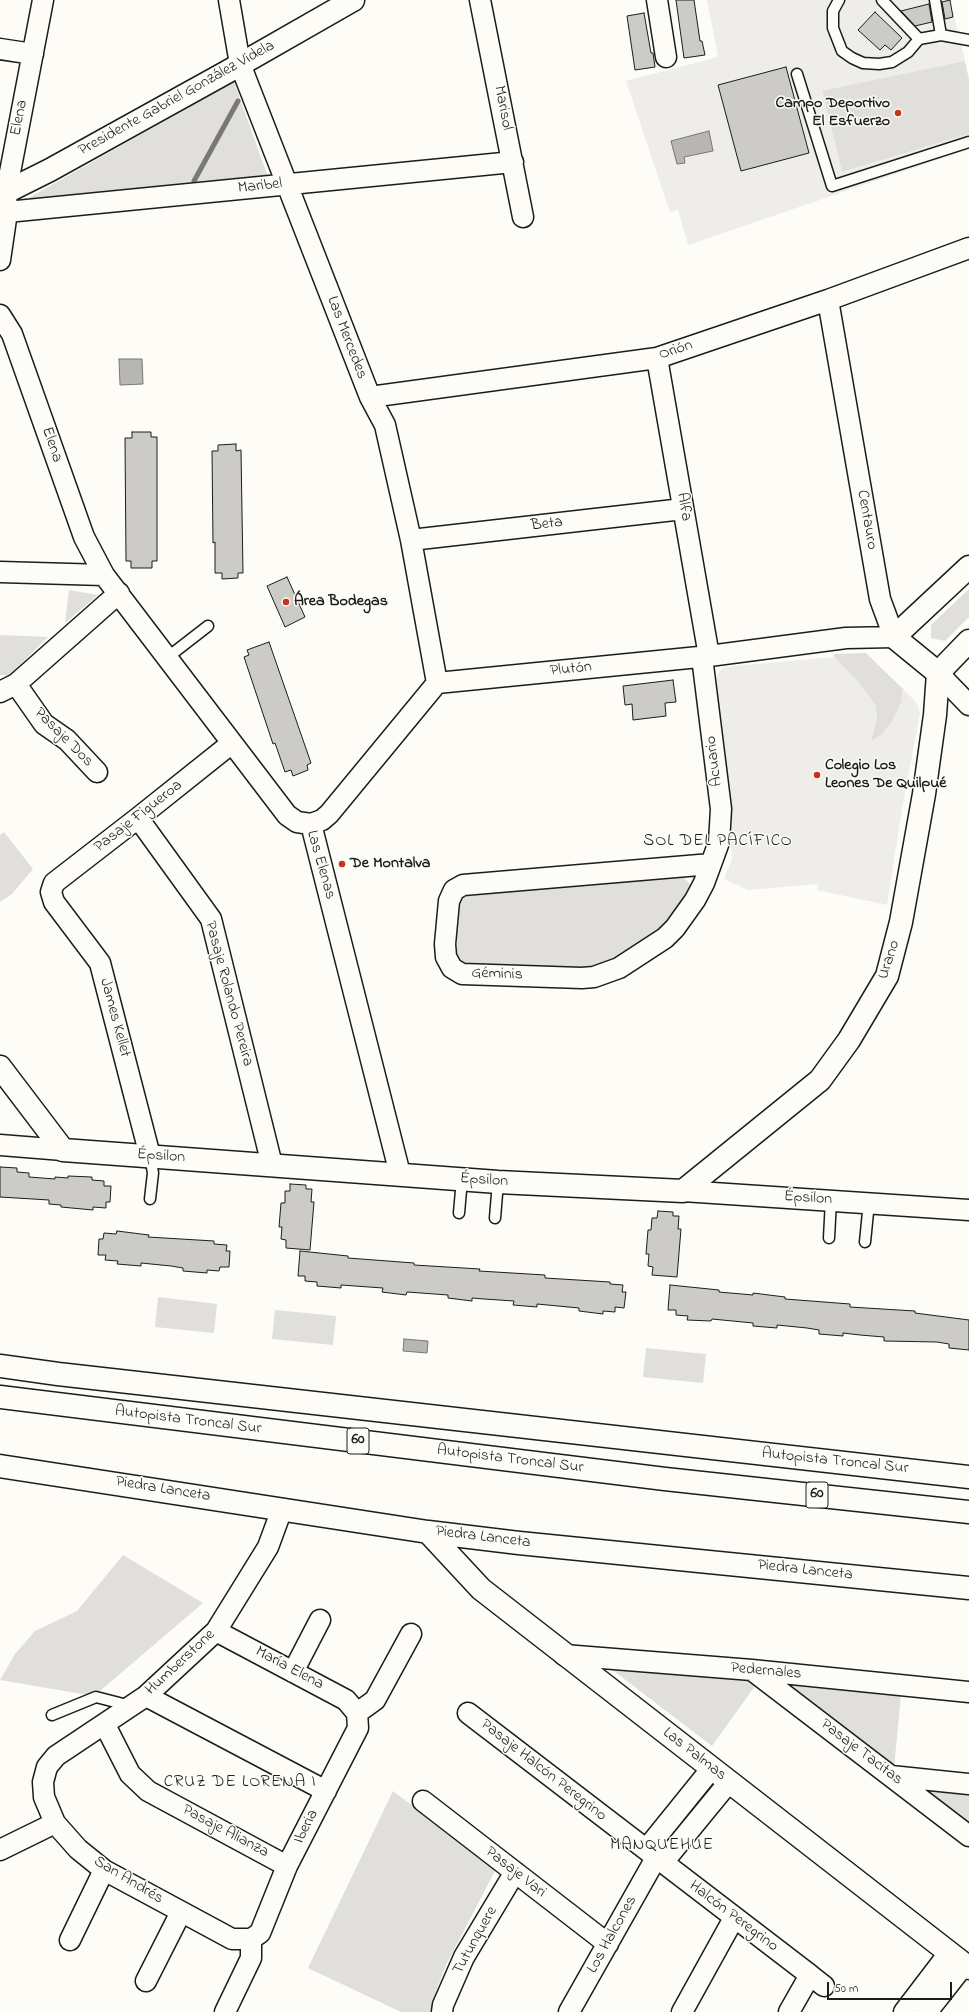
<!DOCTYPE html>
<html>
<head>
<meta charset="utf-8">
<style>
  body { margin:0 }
  #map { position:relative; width:969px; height:2012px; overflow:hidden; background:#fdfcf7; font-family:"Indie Flower",sans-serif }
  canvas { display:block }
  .scale { position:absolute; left:827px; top:1982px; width:125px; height:18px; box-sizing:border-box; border:2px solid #1c1c1c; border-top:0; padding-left:5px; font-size:12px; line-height:14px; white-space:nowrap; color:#1c1c1c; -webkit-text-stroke:3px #fdfcf7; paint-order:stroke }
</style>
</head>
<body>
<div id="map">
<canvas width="969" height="2012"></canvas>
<div class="scale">50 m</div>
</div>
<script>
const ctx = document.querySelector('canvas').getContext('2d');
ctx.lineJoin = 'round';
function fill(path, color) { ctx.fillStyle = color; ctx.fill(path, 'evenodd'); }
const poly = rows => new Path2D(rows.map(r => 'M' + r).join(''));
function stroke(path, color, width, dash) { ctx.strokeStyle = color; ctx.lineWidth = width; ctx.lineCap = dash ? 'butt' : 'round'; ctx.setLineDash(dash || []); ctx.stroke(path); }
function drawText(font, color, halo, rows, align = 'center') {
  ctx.font = font + ' "Indie Flower",sans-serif'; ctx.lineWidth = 3; ctx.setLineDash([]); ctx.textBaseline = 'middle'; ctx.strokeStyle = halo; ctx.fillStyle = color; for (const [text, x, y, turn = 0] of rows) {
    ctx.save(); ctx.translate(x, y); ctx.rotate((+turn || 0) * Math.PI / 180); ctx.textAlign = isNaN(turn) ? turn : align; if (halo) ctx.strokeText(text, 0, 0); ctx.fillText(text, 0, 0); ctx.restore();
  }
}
fill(poly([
  [707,0,950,0,965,61,822,92,842,172,969,134,969,149,688,245,678,210,670,212,626,81,718,57],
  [834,657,858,682,875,704,877,717,871,740,901,703,903,689,916,702,920,713,902,809,887,905,817,890,818,884,748,890,724,879,732,859,716,677,723,667]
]), '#eeede9');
fill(poly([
  [965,61,969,80,969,134,842,172,822,91],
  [234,82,268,177,16,205],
  [969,589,969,617,945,641,931,638,931,625],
  [69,590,98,595,65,623],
  [0,635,48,637,10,675,0,675],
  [866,653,903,689,901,703,892,721,882,734,871,741,877,717,875,704,858,682,834,657,834,654],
  [4,832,33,869,12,894,0,902,0,835],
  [681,875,691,885,671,923,636,951,598,968,466,969,457,960,457,903,469,892],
  [158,1297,217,1304,214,1333,155,1327],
  [275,1310,336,1316,333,1345,272,1339],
  [646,1348,706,1354,703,1383,643,1377],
  [123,1555,203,1603,94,1696,0,1680,15,1654,35,1631,77,1611],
  [606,1665,760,1679,712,1746],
  [778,1682,901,1694,894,1768],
  [922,1786,969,1791,969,1823],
  [393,1791,496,1869,446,1965,436,1991,431,2012,401,2012,308,1968]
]), '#e0dfdb');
const water = poly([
  [709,131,713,151,684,157,685,163,677,164,671,141,709,131],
  [119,359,142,359,143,384,120,385,119,359],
  [404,1339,428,1341,427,1353,403,1351,404,1339]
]);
fill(water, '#b7b6b2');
stroke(water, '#797876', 1);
stroke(poly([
  [194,181,238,101]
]), '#797876', 5);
const building = poly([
  [676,0,694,0,700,41,702,41,705,55,684,58,676,0],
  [950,0,953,17,945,19,942,2,950,0],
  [929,4,932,22,915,26,901,11,929,4],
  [875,12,902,38,891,50,885,45,880,50,858,30,875,12],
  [644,13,651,53,653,53,655,67,635,70,627,16,644,13],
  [786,67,809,153,741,171,718,85,786,67],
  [132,432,151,432,151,437,157,437,157,561,152,561,152,568,131,568,131,561,126,561,125,438,132,438,132,432],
  [236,444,236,451,241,450,243,573,238,573,238,578,222,579,222,573,215,573,215,542,213,543,212,451,218,451,218,445,236,444],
  [287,577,305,617,285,627,267,586,287,577],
  [269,642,311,763,307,765,308,770,293,776,291,770,285,772,275,743,273,744,244,657,249,655,247,650,269,642],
  [673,680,676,702,665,703,666,716,633,720,632,704,625,705,623,686,673,680],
  [0,1167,17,1168,17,1172,29,1173,29,1177,55,1179,55,1177,68,1178,68,1176,92,1177,92,1180,104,1181,104,1186,111,1186,110,1202,106,1202,106,1208,93,1207,93,1210,61,1207,61,1205,49,1204,49,1200,0,1197,0,1167],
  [290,1184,306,1185,306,1189,312,1189,311,1202,314,1202,310,1250,286,1248,286,1240,281,1239,282,1227,279,1227,281,1203,285,1203,285,1191,290,1191,290,1184],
  [658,1211,673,1212,673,1216,679,1216,678,1229,681,1229,677,1277,652,1275,653,1267,648,1266,649,1254,646,1254,648,1230,651,1230,652,1218,657,1218,658,1211],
  [117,1231,149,1235,148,1237,214,1241,214,1244,227,1245,226,1251,230,1251,229,1267,220,1267,219,1271,207,1270,207,1273,183,1271,183,1268,171,1266,141,1263,141,1266,117,1264,118,1261,105,1260,106,1255,98,1255,99,1239,103,1239,104,1233,116,1234,117,1231],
  [300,1251,348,1256,348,1258,414,1263,414,1265,480,1269,479,1271,545,1275,545,1278,610,1282,610,1284,623,1285,622,1292,626,1292,624,1308,615,1307,615,1312,603,1311,603,1314,579,1311,579,1308,537,1304,537,1307,513,1305,514,1301,484,1299,472,1298,472,1301,448,1298,448,1295,407,1292,406,1295,382,1292,383,1288,341,1285,341,1288,317,1286,317,1282,305,1281,305,1276,298,1276,300,1251],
  [670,1285,719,1290,719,1292,753,1295,753,1293,785,1297,785,1299,850,1304,850,1307,915,1311,915,1313,969,1320,969,1350,949,1348,949,1344,937,1342,884,1341,884,1337,860,1335,843,1333,843,1336,819,1334,819,1330,807,1328,777,1325,777,1328,753,1326,753,1323,712,1319,711,1321,687,1320,688,1316,676,1315,676,1310,668,1310,670,1285]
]);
fill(building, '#cccbc8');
stroke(building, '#1c1c1c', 1);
const service = poly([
  [839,0,833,11,833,28,842,51,852,58,863,63,879,64,892,62,908,52,919,39],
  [882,0,919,39],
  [935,0,941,35],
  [919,39,941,35,969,40],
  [797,74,832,186,969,142],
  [168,657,208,626],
  [150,1199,153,1173,150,1156],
  [459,1213,462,1179],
  [495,1218,498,1182],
  [829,1238,831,1200],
  [865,1242,869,1202],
  [52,1715,96,1697,131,1706]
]);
const minor = poly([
  [229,0,240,64,370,397,385,425,411,540,437,683],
  [480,0,523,217],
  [657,0,666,57],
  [0,49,33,54],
  [7,212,513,162],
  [0,260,7,212,6,193,43,0],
  [0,315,12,334,84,537,104,575,287,815,297,822,311,824],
  [657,358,709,656],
  [370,397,657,358,828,300,969,248],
  [411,540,683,509],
  [0,572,104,575],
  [702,657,721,809,719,842,711,864,704,883,695,900,675,928,665,938,619,968,594,977,582,978,462,974,452,968,446,957,445,944,449,901,454,890,463,885,711,864],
  [938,673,969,705],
  [16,684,44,724,67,740,97,772],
  [0,692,16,684,119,593],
  [138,818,211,919,272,1165],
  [311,824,322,820,329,814,437,683,709,656,846,638,894,637,880,599,828,300],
  [311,824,400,1174],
  [0,1145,63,1150],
  [150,1156,100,963,54,902,51,892,54,883,138,818,232,743],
  [683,1191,969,1210],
  [216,1631,346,1700,357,1713],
  [564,1655,752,1670,969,1692],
  [752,1670,969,1836],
  [293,1672,320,1620],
  [146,1696,326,1791],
  [357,1713,375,1700,411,1634],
  [468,1713,810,1975],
  [105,1725,130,1774,148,1791,287,1866],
  [891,1776,969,1784],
  [423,1801,608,1944],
  [0,1850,55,1823],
  [656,1858,670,1854,729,1782],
  [251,1939,232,1939,104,1870,78,1849,55,1823,44,1797,43,1782,47,1767,56,1756,146,1696,216,1631,268,1547,282,1509],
  [251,1939,260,1933,287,1866,358,1728,357,1713],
  [70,1940,104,1870],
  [146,1981,181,1912],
  [225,2012,251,1958,251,1939],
  [442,2012,443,2005,464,1957,515,1872],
  [569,2012,656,1858,653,1841,712,1768],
  [682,2012,734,1918],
  [789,2012,810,1975,824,1986],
  [904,2012,949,1953],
  [927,2012,964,1965]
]);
const tertiary = poly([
  [938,673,894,637,969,567],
  [938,673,969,641],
  [0,1067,63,1150,498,1182,683,1191,820,1080,849,1040,887,976,901,922,924,794,935,715,938,673],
  [0,1466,428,1532,519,1543,969,1588],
  [428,1532,481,1589,969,1968]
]);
const secondary = poly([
  [0,195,50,170,227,72,353,0]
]);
const motorway = poly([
  [0,1366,58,1374,969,1477],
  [0,1397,665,1479,969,1512]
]);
stroke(service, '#1c1c1c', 13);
stroke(minor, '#1c1c1c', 23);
stroke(tertiary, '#1c1c1c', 25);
stroke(secondary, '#1c1c1c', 25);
stroke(motorway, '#1c1c1c', 25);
stroke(service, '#fdfcf7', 10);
stroke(minor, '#fdfcf7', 20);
stroke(tertiary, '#fdfcf7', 22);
stroke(secondary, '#fdfcf7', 22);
stroke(motorway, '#fdfcf7', 22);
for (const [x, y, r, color] of [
  [898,113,4,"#c8321e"],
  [286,602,4,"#c8321e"],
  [817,775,4,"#c8321e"],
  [342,864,4,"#c8321e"]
]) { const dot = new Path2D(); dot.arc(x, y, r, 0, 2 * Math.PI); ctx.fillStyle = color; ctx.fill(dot); stroke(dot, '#fdfcf7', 1.5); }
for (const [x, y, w] of [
  [358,1441,22],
  [817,1495,22]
]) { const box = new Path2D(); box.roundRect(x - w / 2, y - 13, w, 26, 3); ctx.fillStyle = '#fdfcf7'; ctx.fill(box); stroke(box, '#1c1c1c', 1); }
drawText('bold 15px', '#1c1c1c', null, [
  ["60",358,1441],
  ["60",817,1495]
]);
drawText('16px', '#1c1c1c', '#fdfcf7', [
  ["Presidente Gabriel González Videla",177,99,-29],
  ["Marisol",502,108,79],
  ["Elena",20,118,-79],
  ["Maribel",260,187,-6],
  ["Las Mercedes",346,338,69],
  ["Orión",676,351,-18],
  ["Elena",51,445,71],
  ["Alfa",683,507,80],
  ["Centauro",866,520,80],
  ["Beta",547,525,-7],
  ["Plutón",571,670,-6],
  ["Pasaje Dos",63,738,45],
  ["Acuario",715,761,-97],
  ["Pasaje Figueroa",139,817,-38],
  ["Las Elenas",320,865,74],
  ["Urano",890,960,-72],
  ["Géminis",497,975,2],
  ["Pasaje Rolando Pereira",228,994,75],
  ["James Kellet",114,1018,75],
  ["Épsilon",161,1157,4],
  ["Épsilon",484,1181,4],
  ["Épsilon",808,1199,4],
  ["Autopista Troncal Sur",188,1421,7],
  ["Autopista Troncal Sur",510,1460,7],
  ["Autopista Troncal Sur",835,1462,6],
  ["Piedra Lanceta",163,1490,9],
  ["Piedra Lanceta",483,1538,7],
  ["Piedra Lanceta",805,1571,6],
  ["Humberstone",181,1663,-43],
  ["María Elena",289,1669,28],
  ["Pedernales",766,1672,5],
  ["Pasaje Tacitas",861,1753,37],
  ["Las Palmas",694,1755,38],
  ["Pasaje Halcón Peregrino",543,1771,38],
  ["Iberia",307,1827,-63],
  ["Pasaje Alianza",225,1832,28],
  ["Pasaje Vari",515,1873,38],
  ["San Andrés",128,1881,31],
  ["Halcón Peregrino",733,1917,37],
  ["Los Halcones",613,1935,-61],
  ["Tutunquere",476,1941,-61]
]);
drawText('bold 16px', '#1c1c1c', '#fdfcf7', [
  ["Campo Deportivo",890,104,"right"],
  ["El Esfuerzo",890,122,"right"],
  ["Área Bodegas",294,602],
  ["Colegio Los",825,766],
  ["Leones De Quilpué",825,784],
  ["De Montalva",350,864]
], 'left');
ctx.letterSpacing = '1px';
drawText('17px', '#1c1c1c', '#fdfcf7', [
  ["SOL DEL PACÍFICO",718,842],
  ["CRUZ DE LORENA I",240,1783],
  ["MANQUEHUE",662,1846]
]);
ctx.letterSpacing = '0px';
</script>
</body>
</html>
